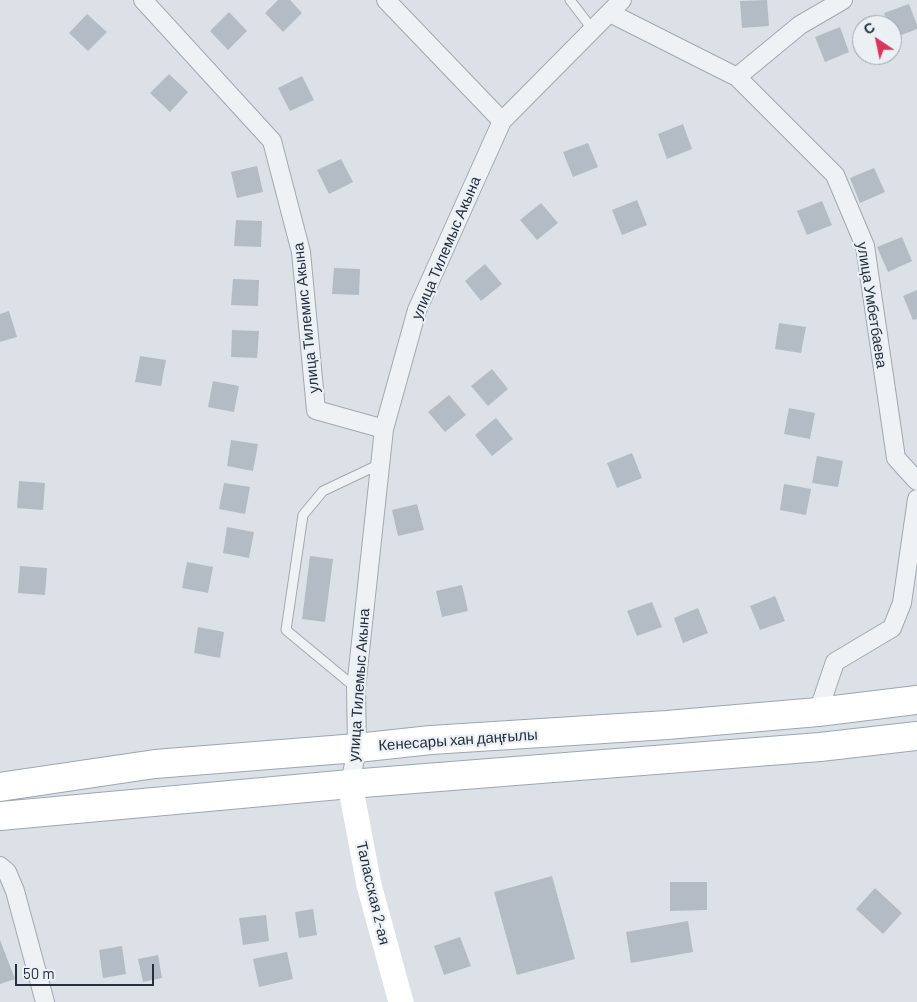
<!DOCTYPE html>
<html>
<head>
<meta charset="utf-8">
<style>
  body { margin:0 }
  #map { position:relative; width:917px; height:1002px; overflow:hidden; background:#dce1e7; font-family:Barlow,sans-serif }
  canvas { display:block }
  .north { position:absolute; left:852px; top:15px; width:50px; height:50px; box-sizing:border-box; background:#ebf0f5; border:1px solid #9ba3ac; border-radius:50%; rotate:326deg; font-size:14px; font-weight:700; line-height:20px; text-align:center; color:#24303f }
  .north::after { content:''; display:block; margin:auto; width:18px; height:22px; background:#d9345a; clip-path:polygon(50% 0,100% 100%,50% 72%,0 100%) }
  .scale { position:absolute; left:15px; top:964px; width:139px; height:22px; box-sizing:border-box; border:2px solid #24303f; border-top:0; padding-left:6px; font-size:15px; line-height:18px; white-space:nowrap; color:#24303f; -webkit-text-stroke:4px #ebf0f5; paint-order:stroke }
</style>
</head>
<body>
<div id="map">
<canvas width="917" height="1002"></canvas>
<div class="north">С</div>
<div class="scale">50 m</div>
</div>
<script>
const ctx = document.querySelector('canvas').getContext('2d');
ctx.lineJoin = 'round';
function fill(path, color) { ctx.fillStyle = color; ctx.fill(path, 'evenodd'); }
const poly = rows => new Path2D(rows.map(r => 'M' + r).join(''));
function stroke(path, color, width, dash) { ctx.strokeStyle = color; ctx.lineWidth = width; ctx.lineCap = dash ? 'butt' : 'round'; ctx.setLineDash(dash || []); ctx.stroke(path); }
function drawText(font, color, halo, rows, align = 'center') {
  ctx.font = font + ' Barlow,sans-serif'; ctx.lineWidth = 4.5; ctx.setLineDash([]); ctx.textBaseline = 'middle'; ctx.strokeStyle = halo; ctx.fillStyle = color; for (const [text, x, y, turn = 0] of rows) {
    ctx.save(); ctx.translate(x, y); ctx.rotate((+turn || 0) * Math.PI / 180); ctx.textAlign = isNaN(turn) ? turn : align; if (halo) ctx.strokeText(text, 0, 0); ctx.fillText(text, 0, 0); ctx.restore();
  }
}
fill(poly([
  [278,0,290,0,302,13,283,32,265,13],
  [767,0,769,26,742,28,740,1],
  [909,4,917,25,917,29,894,38,892,25,889,25,884,13],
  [229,12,247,31,228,50,210,31],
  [87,14,107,32,88,51,69,33],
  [840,27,849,52,825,62,815,37],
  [169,74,188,92,170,112,150,93],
  [302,76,314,100,290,111,278,88],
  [683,124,692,149,667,159,658,134],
  [588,143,598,167,573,177,563,152],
  [341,159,353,182,329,194,317,170],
  [257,166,263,192,237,198,231,172],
  [874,168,885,192,860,203,850,178],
  [637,200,647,225,622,235,612,210],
  [822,201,832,225,807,235,797,211],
  [541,203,558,223,537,240,520,220],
  [236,220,262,221,261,247,234,246],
  [902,237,912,261,888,272,877,247],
  [485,264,502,284,481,301,465,281],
  [334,268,360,269,359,295,332,294],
  [233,279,259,280,258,306,231,305],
  [917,290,917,319,913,320,903,296],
  [9,311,17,337,0,342,0,314],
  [779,323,806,327,801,353,775,349],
  [232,330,259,331,257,358,231,357],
  [140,356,166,360,161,386,135,382],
  [492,369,508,389,488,406,471,386],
  [213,381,239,386,234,412,208,407],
  [449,395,466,415,445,432,428,412],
  [789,408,815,413,810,439,784,434],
  [496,418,513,439,492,456,475,435],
  [231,440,258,444,253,471,227,466],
  [632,453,642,478,617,488,607,463],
  [817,456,843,461,838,487,812,483],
  [19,481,45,483,43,510,17,508],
  [224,483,250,487,245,514,219,509],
  [784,484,811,489,806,515,780,510],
  [417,504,424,530,398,536,392,510],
  [227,527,254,532,249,558,223,553],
  [310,556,333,559,325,622,302,619],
  [187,562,213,567,208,593,182,588],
  [20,566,47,568,45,595,18,593],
  [462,585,468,611,442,617,436,591],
  [775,596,785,621,760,630,750,606],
  [652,602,662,627,637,636,627,611],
  [698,608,708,633,683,643,674,618],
  [198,627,224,632,220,658,194,653],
  [552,876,575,959,517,975,494,892],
  [670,882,707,882,707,910,670,911],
  [875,888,902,913,883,934,856,909],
  [313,909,317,935,299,938,295,912],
  [266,915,269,941,243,945,239,918],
  [688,921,693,952,631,963,626,932],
  [460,937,471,966,444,975,434,946],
  [0,940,15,979,0,984],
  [122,946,126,974,103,978,99,950],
  [287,952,293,979,259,987,253,959],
  [158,955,162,978,143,982,138,959]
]), '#b3bbc5');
const lane = poly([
  [570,0,593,30],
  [356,688,286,630,303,515,323,491,380,464]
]);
const street = poly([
  [143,0,272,141,301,252,316,410,384,429],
  [386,0,502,121],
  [610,13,737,77,800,25,843,0],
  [737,77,835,175,865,246,896,458,917,481],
  [818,712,835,662,892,628,902,603,917,499],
  [350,784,357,748,356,688,384,429,417,310,502,121,622,0],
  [0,866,7,872,15,891,45,1002]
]);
const primary = poly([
  [0,787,155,764,357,748,431,740,667,725,818,712,917,700],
  [0,816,350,784,820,747,917,736]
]);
stroke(lane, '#a1a8b1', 11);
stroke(street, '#a1a8b1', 20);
stroke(primary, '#9aa7b4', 30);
stroke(lane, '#eff2f5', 9);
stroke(street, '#eff2f5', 18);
stroke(poly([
  [350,784,369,885,401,1002]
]), '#fff', 25);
stroke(primary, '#fff', 28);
drawText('15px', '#24303f', '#ebf0f5', [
  ["улица Тилемыс Акына",446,248,-67],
  ["улица Умбетбаева",872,305,81],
  ["улица Тилемис Акына",306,318,-96],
  ["улица Тилемыс Акына",359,685,-86],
  ["Кенесары хан даңғылы",458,740,-4],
  ["Таласская 2-ая",373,893,77]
]);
</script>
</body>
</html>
